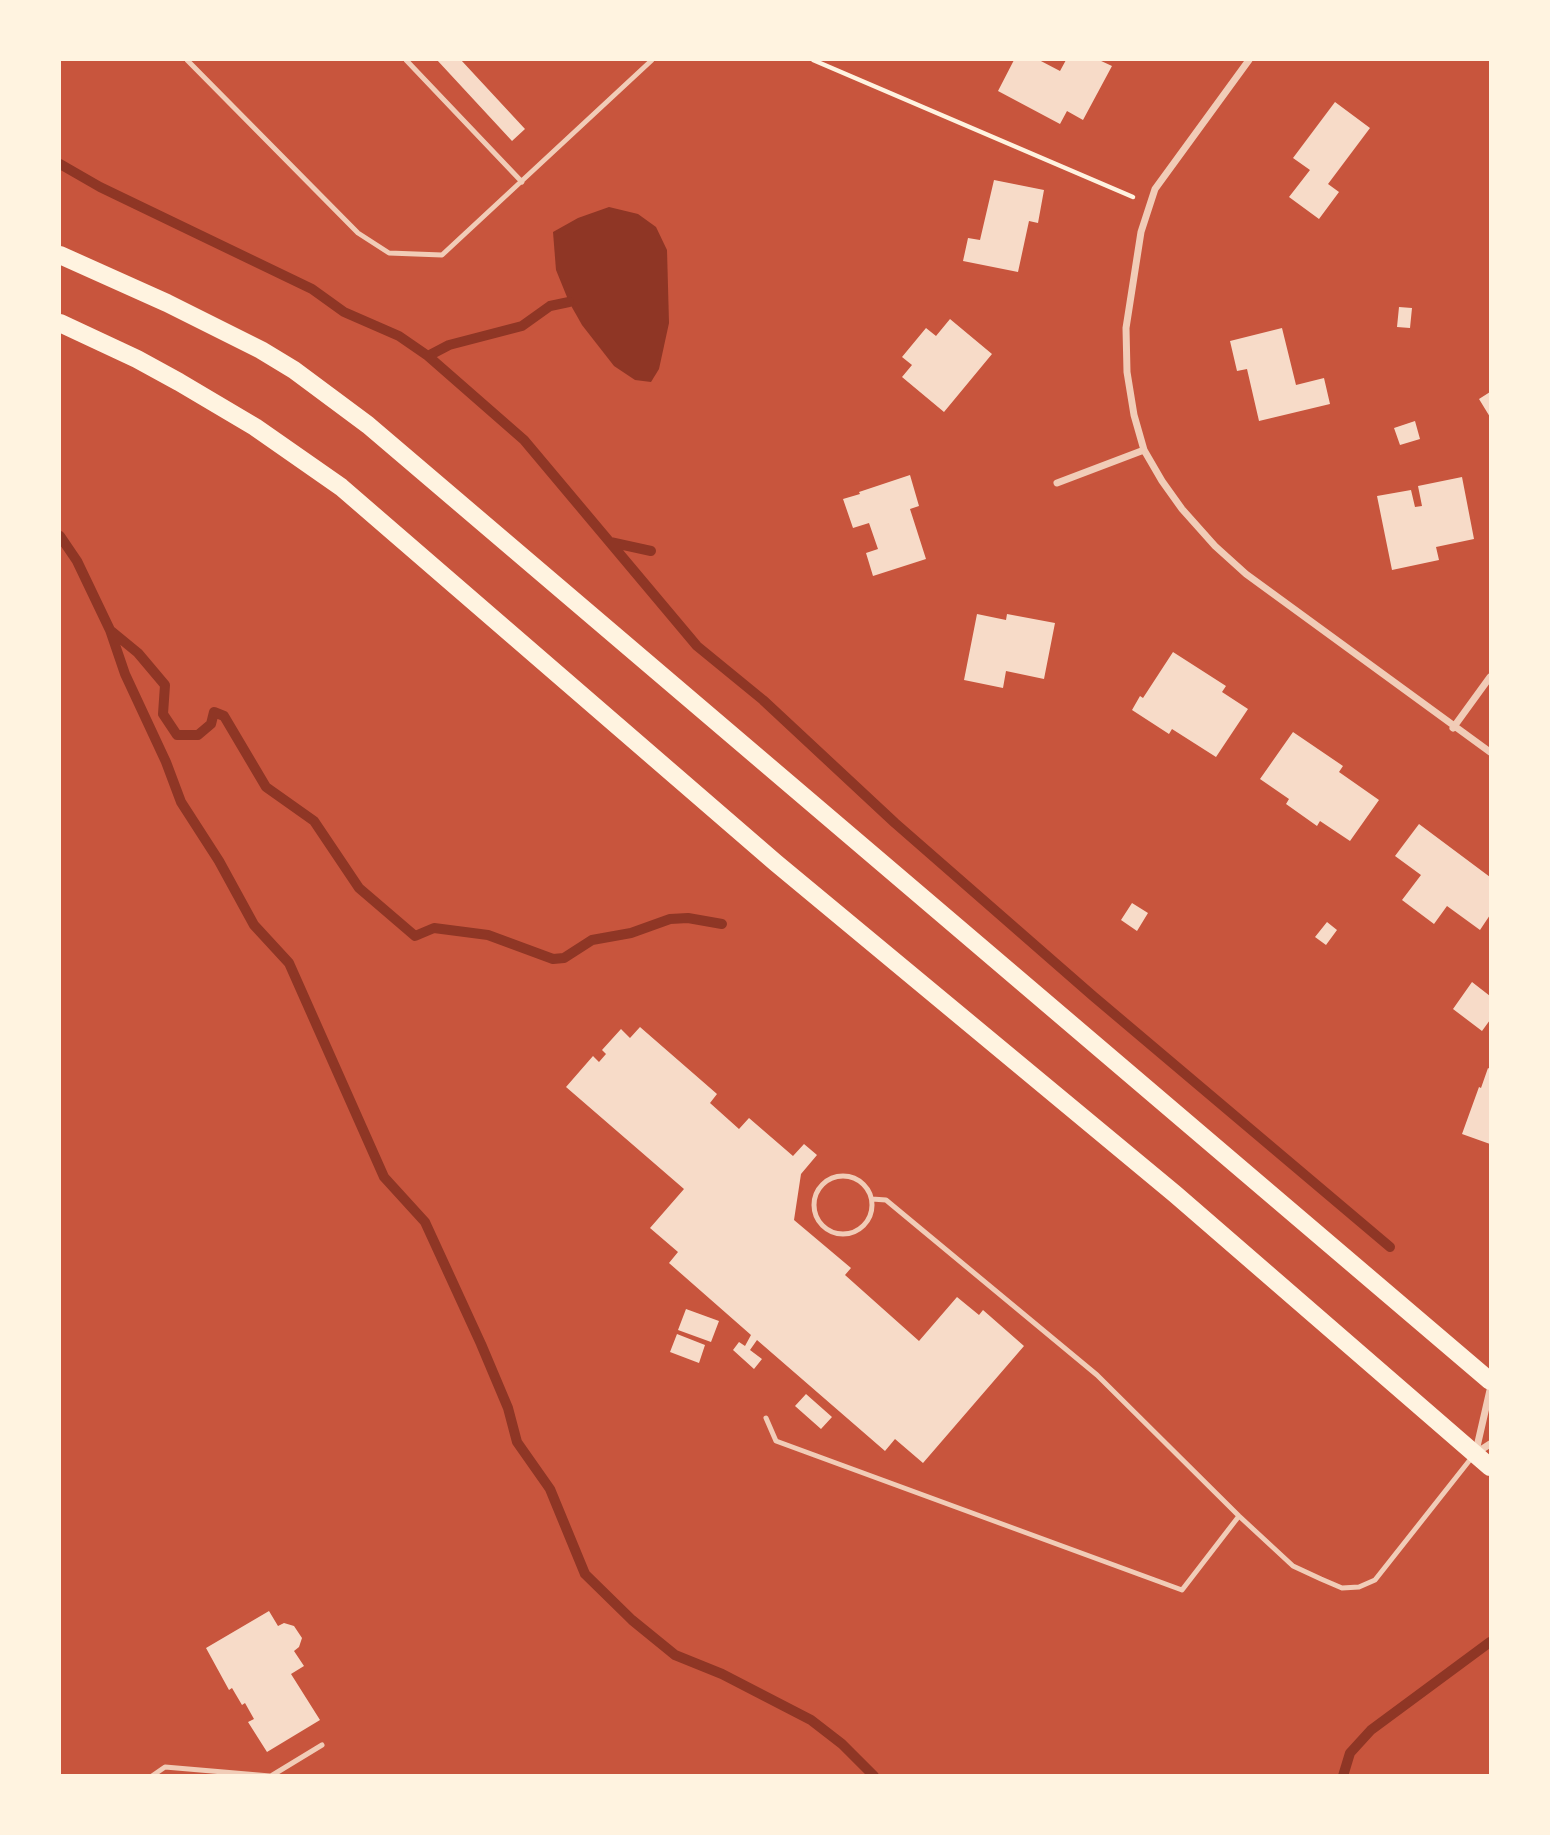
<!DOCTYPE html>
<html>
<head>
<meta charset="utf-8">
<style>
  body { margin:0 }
  #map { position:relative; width:1550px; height:1835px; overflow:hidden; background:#c8553d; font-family:Poppins,sans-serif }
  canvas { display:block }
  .frame { position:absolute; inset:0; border:61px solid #fff3e0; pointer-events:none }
</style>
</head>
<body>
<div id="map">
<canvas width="1550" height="1835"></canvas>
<div class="frame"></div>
</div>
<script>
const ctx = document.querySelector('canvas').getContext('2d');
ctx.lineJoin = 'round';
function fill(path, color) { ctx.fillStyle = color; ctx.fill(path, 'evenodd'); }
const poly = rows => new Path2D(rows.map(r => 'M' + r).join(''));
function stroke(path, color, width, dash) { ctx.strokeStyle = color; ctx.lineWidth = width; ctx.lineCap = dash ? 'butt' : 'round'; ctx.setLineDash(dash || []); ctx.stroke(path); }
fill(poly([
  [609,207,638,214,656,227,667,250,669,323,659,369,651,382,635,380,614,366,582,325,569,302,556,270,553,232,578,218]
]), '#8f3625');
stroke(poly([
  [60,164,100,187,312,289,344,312,399,336,428,356,524,440,697,646,763,700,895,823,1093,996,1390,1247],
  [428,356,449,345,522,326,550,306,569,302],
  [60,536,77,561,110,630,125,674,166,762,181,802,219,861,254,925,289,963,384,1177,425,1222,481,1344,508,1408,517,1442,550,1489,585,1574,632,1620,675,1655,722,1674,811,1720,842,1744,874,1776],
  [610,542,651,551],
  [110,630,138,653,165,685,163,714,177,735,198,735,211,724,214,712,224,716,266,787,314,821,359,888,415,936,434,928,488,935,553,959,564,958,592,940,631,933,670,919,688,918,722,924],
  [1343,1776,1350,1753,1371,1730,1490,1642]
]), '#8f3625', 10);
fill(poly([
  [437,60,461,60,525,129,512,141],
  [1014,60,1039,60,1060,71,1066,60,1099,60,1112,66,1083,120,1067,111,1060,124,998,91],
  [1335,102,1370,128,1328,184,1339,192,1319,219,1289,197,1310,170,1293,158],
  [994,180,1044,190,1038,223,1029,221,1018,272,963,261,968,238,980,240],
  [1399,307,1412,308,1410,328,1397,327],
  [950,319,992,354,944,412,902,377,912,365,902,357,926,328,936,336],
  [1282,328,1296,385,1324,378,1330,404,1259,421,1247,369,1237,371,1230,341],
  [1490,392,1490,417,1479,399],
  [1415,421,1420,439,1400,445,1394,428],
  [910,475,919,506,910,509,926,559,873,576,866,553,878,549,869,523,853,528,843,499,860,494,859,492],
  [1462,477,1474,539,1436,547,1439,560,1392,570,1377,496,1411,490,1415,507,1422,506,1418,486],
  [977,614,1006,620,1007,614,1055,623,1044,679,1006,671,1003,688,964,680],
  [1173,652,1226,686,1222,692,1248,709,1216,757,1172,729,1169,734,1132,710,1140,696,1143,698],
  [1293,732,1343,766,1339,772,1379,800,1350,841,1320,821,1317,826,1286,804,1289,799,1260,779],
  [1419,824,1490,877,1490,915,1480,930,1447,906,1434,924,1402,900,1421,875,1395,856],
  [1132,903,1148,913,1137,931,1121,920],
  [1327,922,1337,930,1326,945,1315,937],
  [1472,982,1490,996,1490,1020,1482,1031,1453,1009],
  [640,1027,717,1094,710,1103,739,1129,749,1118,793,1156,804,1144,817,1155,801,1174,794,1220,851,1268,845,1275,919,1341,957,1297,979,1315,983,1310,1024,1346,923,1463,895,1439,885,1451,757,1340,750,1350,762,1359,754,1369,733,1350,739,1342,745,1346,751,1335,669,1263,678,1252,650,1228,684,1189,566,1087,593,1056,599,1062,606,1054,602,1050,621,1029,630,1038],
  [1488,1068,1490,1069,1490,1144,1462,1134,1479,1087,1481,1088],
  [686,1309,719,1321,711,1342,678,1330],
  [677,1334,705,1345,699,1363,670,1352],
  [806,1394,832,1417,821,1429,795,1406],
  [269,1611,278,1626,284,1623,294,1626,302,1638,299,1647,294,1651,304,1666,291,1674,320,1720,267,1752,248,1722,254,1719,245,1703,242,1705,232,1688,229,1690,206,1648]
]), '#f7dbc8');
stroke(poly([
  [813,60,1133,197]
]), '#fff3e0', 4.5);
stroke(poly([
  [187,60,358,233,389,253,442,255,652,60],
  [406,60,522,182],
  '814 1205a29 29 0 1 1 58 0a29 29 0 1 1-58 0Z',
  [872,1199,886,1200,1097,1375,1239,1516,1293,1566,1321,1579,1342,1588,1359,1587,1375,1580,1473,1456],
  [766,1418,776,1441,1182,1590,1239,1516],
  [152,1776,165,1767,270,1776],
  [271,1776,322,1745]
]), '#f1ccb7', 5);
stroke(poly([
  [1249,60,1155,189,1141,232,1126,328,1127,372,1134,415,1144,450,1162,481,1182,509,1215,546,1246,574,1490,752],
  [1057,483,1144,450],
  [1453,728,1490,677],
  [1476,1451,1490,1390],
  [1476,1453,1490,1444]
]), '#f1ccb7', 7);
stroke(poly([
  [60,255,167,303,261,350,294,370,368,425,1490,1381],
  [60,323,137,359,179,382,255,427,341,487,776,863,1175,1194,1490,1467]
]), '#fff3e0', 18);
</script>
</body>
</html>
